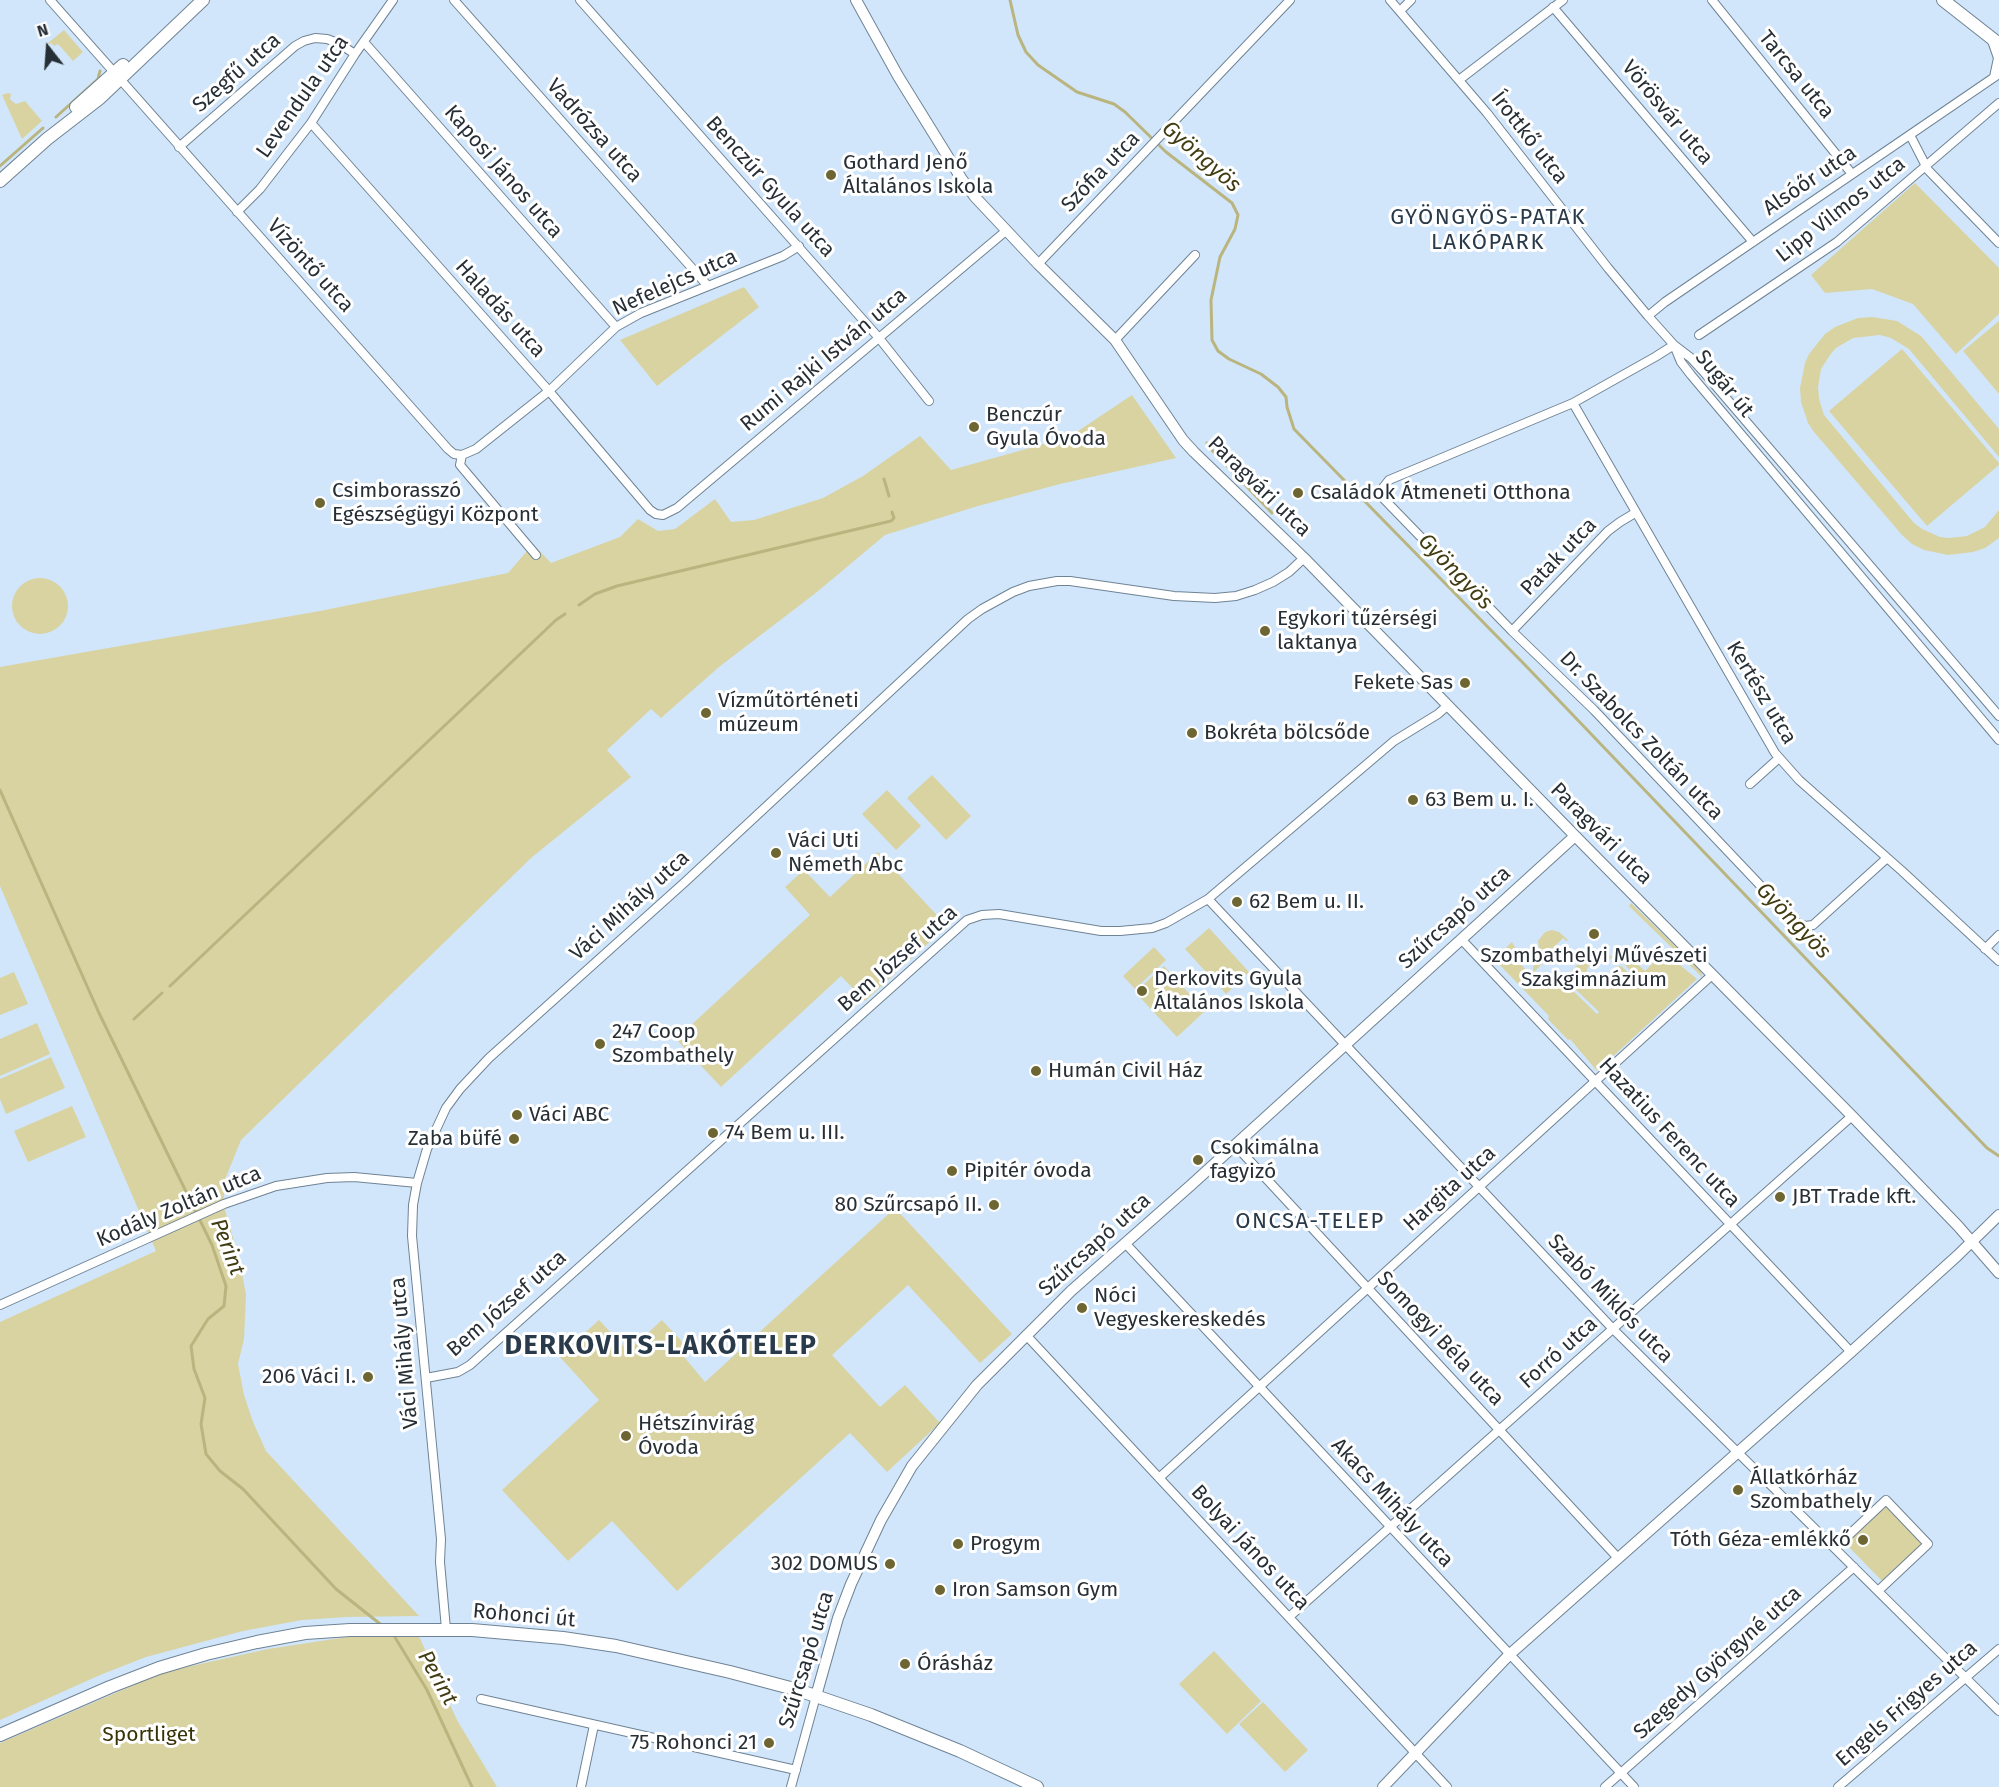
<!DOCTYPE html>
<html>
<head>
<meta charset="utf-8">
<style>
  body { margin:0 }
  #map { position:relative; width:1999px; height:1787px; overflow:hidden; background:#d1e6fa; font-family:"Fira Sans",sans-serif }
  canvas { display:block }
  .north { position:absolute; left:18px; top:18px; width:60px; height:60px; -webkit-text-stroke:4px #fff; paint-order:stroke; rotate:343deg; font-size:16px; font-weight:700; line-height:24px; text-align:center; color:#272f36 }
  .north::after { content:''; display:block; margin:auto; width:21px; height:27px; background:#272f36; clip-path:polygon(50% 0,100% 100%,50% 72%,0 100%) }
</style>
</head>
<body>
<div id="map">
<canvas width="1999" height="1787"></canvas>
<div class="north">N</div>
</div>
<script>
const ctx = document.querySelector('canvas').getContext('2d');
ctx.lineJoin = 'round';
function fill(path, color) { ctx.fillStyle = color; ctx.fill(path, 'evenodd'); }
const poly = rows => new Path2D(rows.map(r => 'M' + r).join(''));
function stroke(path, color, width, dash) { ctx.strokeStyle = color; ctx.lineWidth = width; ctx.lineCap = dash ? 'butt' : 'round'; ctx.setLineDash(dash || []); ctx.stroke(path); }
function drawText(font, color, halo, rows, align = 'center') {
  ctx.font = font + ' "Fira Sans",sans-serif'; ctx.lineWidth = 6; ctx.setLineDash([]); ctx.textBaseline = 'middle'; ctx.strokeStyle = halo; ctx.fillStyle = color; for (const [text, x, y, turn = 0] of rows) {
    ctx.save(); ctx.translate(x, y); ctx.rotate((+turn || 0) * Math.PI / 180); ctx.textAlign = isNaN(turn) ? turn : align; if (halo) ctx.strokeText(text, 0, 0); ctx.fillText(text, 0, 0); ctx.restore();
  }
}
fill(poly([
  [64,30,83,52,73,61,58,44,54,46,51,43,43,47],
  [8,93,11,94,10,99,13,102,16,104,25,101,42,121,22,139,2,95],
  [1915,183,1999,268,1999,314,1956,354,1913,304,1872,289,1825,293,1811,275],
  [744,287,759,307,657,386,620,340],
  [1872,317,1897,321,1921,336,1999,429,1999,457,1909,349,1891,338,1880,335,1853,338,1836,348,1830,355,1821,369,1818,387,1819,399,1824,415,1914,523,1922,529,1940,537,1949,538,1967,536,1985,527,1999,510,1999,538,1985,548,1973,552,1948,555,1924,550,1912,544,1902,535,1814,432,1808,423,1801,402,1800,388,1805,363,1809,354,1825,334,1835,327,1858,318],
  [1999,321,1999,394,1963,351],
  [1902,349,1999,463,1999,465,1927,526,1829,411],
  [1132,395,1176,458,1060,484,978,506,885,535,817,592,719,667,661,718,651,709,607,750,631,777,531,858,241,1140,226,1177,223,1203,240,1262,246,1295,244,1339,238,1364,244,1395,253,1422,266,1451,419,1616,347,1617,302,1620,243,1631,146,1657,100,1675,0,1720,0,1322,156,1251,0,886,0,667,320,611,508,573,533,544,551,563,620,537,638,519,658,531,675,529,715,499,731,522,754,520,823,498,863,476,920,436,951,470,1069,437],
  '12 606a28 28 0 1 1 56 0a28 28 0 1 1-56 0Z',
  [932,775,971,816,946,840,907,798],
  [887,790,921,826,896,850,862,814],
  [878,852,947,926,865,1001,841,976,721,1087,676,1039,810,915,785,887,804,870,830,897],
  [1631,903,1701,971,1703,978,1629,906],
  [1209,928,1249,972,1226,994,1185,949],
  [1552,930,1559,932,1568,940,1566,941,1563,938,1552,949,1550,948,1541,958,1545,961,1533,973,1533,967,1540,956,1538,941,1545,932],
  [1512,942,1516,949,1515,959,1541,984,1565,983,1597,1014,1599,1012,1567,981,1566,977,1586,956,1591,958,1602,947,1612,957,1608,961,1601,959,1594,961,1588,967,1586,973,1589,984,1597,989,1606,988,1614,983,1617,977,1615,967,1617,966,1621,966,1632,976,1634,974,1623,963,1630,957,1645,971,1664,952,1697,979,1597,1071,1570,1039,1568,1040,1548,1019,1549,1016,1494,959],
  [1154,947,1166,960,1135,989,1123,976],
  [1164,966,1205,1011,1177,1037,1135,992],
  [14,972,28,1004,0,1015,0,978],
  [37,1023,50,1054,0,1076,0,1039],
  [51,1057,65,1088,6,1114,0,1099,0,1079],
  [72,1106,86,1137,28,1162,14,1131],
  [895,1208,1012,1334,980,1363,908,1285,832,1355,880,1407,905,1385,940,1423,887,1472,850,1433,677,1591,612,1521,568,1561,502,1490,599,1400,559,1356,599,1320,628,1351,662,1320,686,1346,680,1352,705,1382],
  [1886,1502,1926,1543,1884,1583,1844,1542],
  [418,1634,457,1720,497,1787,0,1787,0,1743,164,1672,268,1649,347,1637],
  [1214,1651,1261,1701,1227,1734,1179,1684],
  [1263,1702,1308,1750,1285,1772,1239,1724]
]), '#d9d3a2');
stroke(poly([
  [1010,0,1018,35,1026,52,1038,65,1077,92,1114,104,1125,112,1166,152,1232,203,1238,215,1235,229,1220,257,1211,300,1212,340,1218,351,1229,359,1261,374,1278,387,1286,397,1287,407,1294,429,1527,667,1987,1148,1999,1156],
  [56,117,98,79,100,71],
  [0,166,43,128],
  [1207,443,1208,446,1272,513],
  [884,479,889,496],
  [579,605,595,594,617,586,891,521,894,518,892,512],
  [0,790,99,1013,212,1245,226,1286,224,1306,208,1319,191,1346,194,1369,205,1398,201,1424,206,1454,220,1471,243,1489,336,1589,384,1627],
  [170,986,556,620,565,614],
  [134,1019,162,993],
  [393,1634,427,1690,472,1787]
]), '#bab47f', 3);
const minor = poly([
  [50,0,448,449,454,454,462,455],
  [454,0,707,285],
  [580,0,879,338,929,401],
  [1390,0,1487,113,1608,268,1648,316,1674,345,1691,358,1702,370,1999,716],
  [1712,0,1852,174],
  [1553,7,1753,242],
  [1400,11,1411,0],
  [1991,38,1998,58,1994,77],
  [364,42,616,327],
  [1459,80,1563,0],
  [311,123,549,391,650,510,656,514,663,515,677,508,1007,230],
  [1910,135,1928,170,1999,243],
  [179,147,295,46,304,41,315,38,327,39,338,43,355,54],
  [237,212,260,189,311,123,355,54,393,0],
  [1038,264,1290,0],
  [1648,316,1665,302,1999,74],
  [1699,335,1837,242,1999,103],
  [1115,340,1195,255],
  [1674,345,1655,357,1573,403,1389,480,1381,490,1381,496,1512,631,1594,710,1795,922,1805,926,1813,925,1887,858],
  [1674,345,1681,362,1691,375,1999,740],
  [1573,403,1775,753,1799,780,1902,871,1999,961],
  [462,455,476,449,549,391,616,327,641,313,783,256,799,246],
  [462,455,460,465,536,555],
  [1512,631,1608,531,1620,522,1635,513],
  [1750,784,1779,758],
  [1208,899,1613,1329,1999,1711],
  [1461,939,1851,1352],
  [1985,949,1999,935],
  [1235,1145,1618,1558],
  [1125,1243,1634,1787],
  [0,1305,224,1204,276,1186,327,1178,354,1177,417,1183],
  [1026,1335,1447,1787],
  [426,1378,458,1372,470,1365,967,920,982,915,999,914,1101,931,1120,931,1152,928,1166,923,1208,899,1394,741,1438,714,1447,706],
  [1159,1478,1712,975],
  [1835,1548,1886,1500,1928,1544,1878,1591],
  [1289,1617,1852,1116],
  [446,1629,440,1562,441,1539,412,1236,413,1205,417,1183,427,1149,446,1108,460,1089,489,1058,685,882,968,619,982,609,1013,592,1029,586,1057,581,1070,581,1174,596,1215,598,1236,596,1255,590,1273,582,1289,572,1304,558],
  [481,1699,796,1770],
  [581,1787,594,1725],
  [791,1787,816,1696],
  [1605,1787,1854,1567],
  [1838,1787,1999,1649]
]);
const tertiary = poly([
  [856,0,898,76,961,178,975,197,1038,264,1115,340,1183,440,1194,452,1304,558,1583,844,1852,1116,1958,1226,1999,1273],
  [816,1696,838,1618,851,1584,881,1520,912,1466,977,1385,1071,1291,1190,1186,1575,836],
  [1383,1787,1509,1655,1851,1352,1957,1256,1999,1215]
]);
const secondary = poly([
  [1943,0,1999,44],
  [76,107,123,65],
  [0,181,47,139,100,98,203,0],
  [0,1735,110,1687,159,1668,206,1654,257,1642,305,1633,350,1630,472,1630,563,1638,616,1646,730,1672,798,1690,871,1715,960,1751,1037,1787]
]);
stroke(minor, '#6f8395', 10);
stroke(tertiary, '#6f8395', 12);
stroke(secondary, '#6f8395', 14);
stroke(minor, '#fff', 8);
stroke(tertiary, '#fff', 10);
stroke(secondary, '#fff', 12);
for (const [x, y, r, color] of [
  [831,175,6,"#6d6633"],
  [974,427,6,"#6d6633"],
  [1298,493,6,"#6d6633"],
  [320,503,6,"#6d6633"],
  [1265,631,6,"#6d6633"],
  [1465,683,6,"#6d6633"],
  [706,713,6,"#6d6633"],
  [1192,733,6,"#6d6633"],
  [1413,800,6,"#6d6633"],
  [776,853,6,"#6d6633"],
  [1237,902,6,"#6d6633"],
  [1594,934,6,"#6d6633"],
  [1142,991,6,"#6d6633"],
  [600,1044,6,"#6d6633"],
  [1036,1071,6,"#6d6633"],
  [517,1115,6,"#6d6633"],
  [713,1133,6,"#6d6633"],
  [514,1139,6,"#6d6633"],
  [1198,1160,6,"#6d6633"],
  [952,1171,6,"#6d6633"],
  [1780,1197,6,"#6d6633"],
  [994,1205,6,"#6d6633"],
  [1082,1308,6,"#6d6633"],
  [368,1377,6,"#6d6633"],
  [626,1436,6,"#6d6633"],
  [1738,1490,6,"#6d6633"],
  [1863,1540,6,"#6d6633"],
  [958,1544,6,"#6d6633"],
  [890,1564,6,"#6d6633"],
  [940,1590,6,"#6d6633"],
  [905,1664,6,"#6d6633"],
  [769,1743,6,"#6d6633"]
]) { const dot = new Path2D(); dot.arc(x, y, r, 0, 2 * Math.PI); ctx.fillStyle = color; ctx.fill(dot); stroke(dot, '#fff', 2); }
drawText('21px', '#272f36', '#fff', [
  ["Szegfű utca",237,73,-41],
  ["Tarcsa utca",1796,75,51],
  ["Levendula utca",303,97,-55],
  ["Vörösvár utca",1667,113,50],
  ["Vadrózsa utca",594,131,48],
  ["Írottkő utca",1529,138,52],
  ["Kaposi János utca",503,172,49],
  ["Szófia utca",1101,172,-46],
  ["Alsóőr utca",1810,181,-34],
  ["Benczúr Gyula utca",770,187,48],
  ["Lipp Vilmos utca",1841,210,-38],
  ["Vízöntő utca",310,266,48],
  ["Nefelejcs utca",675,283,-24],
  ["Haladás utca",500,309,48],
  ["Rumi Rajki István utca",824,360,-40],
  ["Sugár út",1724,384,51],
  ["Paragvári utca",1259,487,44],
  ["Patak utca",1559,557,-46],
  ["Kertész utca",1761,693,59],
  ["Dr. Szabolcs Zoltán utca",1641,736,46],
  ["Paragvári utca",1601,834,45],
  ["Váci Mihály utca",630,906,-42],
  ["Szűrcsapó utca",1455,918,-42],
  ["Bem József utca",898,959,-41],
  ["Hazatius Ferenc utca",1669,1133,47],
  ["Hargita utca",1450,1189,-42],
  ["Kodály Zoltán utca",179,1207,-23],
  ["Szűrcsapó utca",1095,1245,-42],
  ["Szabó Miklós utca",1610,1299,46],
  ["Bem József utca",507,1304,-41],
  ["Somogyi Béla utca",1440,1339,47],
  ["Váci Mihály utca",405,1353,-95],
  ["Forró utca",1559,1353,-42],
  ["Akacs Mihály utca",1392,1503,47],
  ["Bolyai János utca",1250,1548,47],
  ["Rohonci út",524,1616,5],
  ["Szűrcsapó utca",807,1660,-73],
  ["Szegedy Györgyné utca",1718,1663,-42],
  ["Engels Frigyes utca",1907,1704,-41]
]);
drawText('21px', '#272f36', '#fff', [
  ["Gothard Jenő",843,163],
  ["Általános Iskola",843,187],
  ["Benczúr",986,415],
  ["Gyula Óvoda",986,439],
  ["Csimborasszó",332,491],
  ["Egészségügyi Központ",332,515],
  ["Családok Átmeneti Otthona",1310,493],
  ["Egykori tűzérségi",1277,619],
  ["laktanya",1277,643],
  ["Fekete Sas",1453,683,"right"],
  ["Vízműtörténeti",718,701],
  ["múzeum",718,725],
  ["Bokréta bölcsőde",1204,733],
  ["63 Bem u. I.",1425,800],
  ["Váci Uti",788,841],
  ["Németh Abc",788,865],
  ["62 Bem u. II.",1249,902],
  ["Szombathelyi Művészeti",1594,956,"center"],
  ["Szakgimnázium",1594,980,"center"],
  ["Derkovits Gyula",1154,979],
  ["Általános Iskola",1154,1003],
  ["247 Coop",612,1032],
  ["Szombathely",612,1056],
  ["Humán Civil Ház",1048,1071],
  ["Váci ABC",529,1115],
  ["74 Bem u. III.",725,1133],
  ["Zaba büfé",502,1139,"right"],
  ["Csokimálna",1210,1148],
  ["fagyizó",1210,1172],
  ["Pipitér óvoda",964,1171],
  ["JBT Trade kft.",1792,1197],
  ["80 Szűrcsapó II.",982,1205,"right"],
  ["Nóci",1094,1296],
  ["Vegyeskereskedés",1094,1320],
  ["206 Váci I.",356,1377,"right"],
  ["Hétszínvirág",638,1424],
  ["Óvoda",638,1448],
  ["Állatkórház",1750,1478],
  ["Szombathely",1750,1502],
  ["Tóth Géza-emlékkő",1851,1540,"right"],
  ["Progym",970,1544],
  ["302 DOMUS",878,1564,"right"],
  ["Iron Samson Gym",952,1590],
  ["Órásház",917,1664],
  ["75 Rohonci 21",757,1743,"right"]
], 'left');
drawText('21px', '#383307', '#fff', [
  ["Sportliget",149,1735]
]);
drawText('italic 22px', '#413c12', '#fff', [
  ["Gyöngyös",1201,157,41],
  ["Gyöngyös",1455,572,46],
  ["Gyöngyös",1793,921,46],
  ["Perint",227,1247,69],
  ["Perint",437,1678,61]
]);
ctx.letterSpacing = '1.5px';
drawText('22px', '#293a4a', '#fff', [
  ["GYÖNGYÖS-PATAK",1488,218],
  ["LAKÓPARK",1488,243],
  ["ONCSA-TELEP",1310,1222]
]);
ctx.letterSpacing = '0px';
ctx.letterSpacing = '1.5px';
drawText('bold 27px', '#293a4a', '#fff', [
  ["DERKOVITS-LAKÓTELEP",661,1346]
]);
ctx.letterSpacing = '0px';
</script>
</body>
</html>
